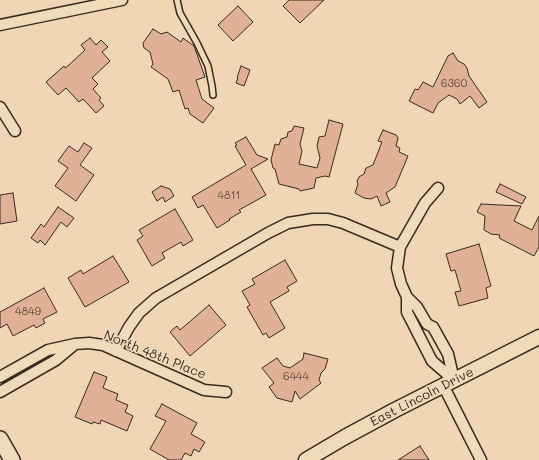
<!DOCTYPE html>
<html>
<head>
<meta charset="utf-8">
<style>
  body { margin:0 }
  canvas { display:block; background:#f0d6b5 }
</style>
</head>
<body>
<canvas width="539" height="460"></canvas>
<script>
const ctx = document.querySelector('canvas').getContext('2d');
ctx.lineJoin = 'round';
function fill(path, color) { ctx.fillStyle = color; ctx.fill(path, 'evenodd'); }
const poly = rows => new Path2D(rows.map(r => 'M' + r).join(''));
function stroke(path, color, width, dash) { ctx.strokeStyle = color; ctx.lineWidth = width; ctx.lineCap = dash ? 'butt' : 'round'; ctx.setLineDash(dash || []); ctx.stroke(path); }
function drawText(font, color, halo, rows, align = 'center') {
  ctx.font = font + ' Mali,sans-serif'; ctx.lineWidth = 3.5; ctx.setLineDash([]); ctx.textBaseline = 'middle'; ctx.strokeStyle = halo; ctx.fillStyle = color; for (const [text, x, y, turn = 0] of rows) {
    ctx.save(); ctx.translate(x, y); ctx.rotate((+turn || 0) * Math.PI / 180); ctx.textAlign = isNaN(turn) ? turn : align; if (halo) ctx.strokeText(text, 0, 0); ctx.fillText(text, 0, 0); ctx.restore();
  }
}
const building = poly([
  [289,0,324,0,300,23,283,6,289,0],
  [238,6,253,22,233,41,218,25,238,6],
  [153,29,161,34,167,32,181,42,183,38,194,46,205,77,196,80,202,99,214,108,203,123,190,114,188,108,185,109,179,90,173,92,168,79,151,67,153,64,150,52,144,48,143,43,153,29],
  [90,38,96,45,101,40,108,47,102,52,110,61,92,78,98,84,93,89,101,98,99,100,104,106,96,113,83,99,79,102,66,88,58,95,46,82,64,66,65,68,69,65,85,50,81,45,90,38],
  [453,53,458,61,464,64,467,68,469,76,487,102,479,108,470,96,460,104,457,99,449,95,438,103,433,113,409,101,415,89,418,90,423,82,433,87,448,56,453,53],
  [241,66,250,70,244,86,236,83,238,78,237,78,241,66],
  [329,120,343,124,329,177,325,176,316,178,314,188,300,191,299,189,279,184,275,169,273,168,271,160,275,144,279,145,281,139,287,137,288,132,292,131,294,126,304,128,300,144,302,151,299,164,317,168,320,158,317,146,319,137,325,136,329,120],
  [383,130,396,135,398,138,396,146,400,148,399,152,408,156,395,187,386,193,390,202,381,206,377,196,371,199,364,198,355,193,358,184,357,181,359,177,364,174,366,168,373,165,382,142,378,141,383,130],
  [246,137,257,155,268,159,251,169,266,195,239,210,241,212,229,219,230,220,217,228,203,205,198,208,192,197,246,165,235,146,237,145,235,143,246,137],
  [84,143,92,148,80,165,94,175,76,201,55,186,68,168,58,161,69,146,78,152,84,143],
  [500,184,526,197,522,204,496,192,500,184],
  [161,186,170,189,174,196,165,202,163,197,157,201,152,192,161,186],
  [13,193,17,221,0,224,0,195,13,193],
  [481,204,521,206,514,221,532,230,539,216,539,247,534,256,499,238,500,235,491,234,484,230,485,216,477,212,481,204],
  [58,207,74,218,67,227,61,222,45,245,40,240,38,243,31,238,41,224,44,227,58,207],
  [175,209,193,240,183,246,181,242,162,253,165,258,152,266,137,240,143,236,139,230,175,209],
  [479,244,491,286,486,288,488,298,459,306,455,292,461,291,455,270,451,271,446,254,479,244],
  [113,256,129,282,85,307,68,278,81,270,83,274,113,256],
  [285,260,297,281,287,287,289,291,270,302,285,328,269,338,266,333,263,335,247,307,250,305,242,291,255,284,252,279,285,260],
  [44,288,57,312,43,319,45,323,36,328,34,325,13,336,7,324,0,328,0,312,44,288],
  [209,305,226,325,190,356,170,332,177,326,180,330,209,305],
  [304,353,328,359,325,369,321,373,319,380,321,383,300,399,295,391,292,402,277,398,269,387,274,383,262,368,277,358,283,366,290,368,303,359,304,353],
  [94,372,107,377,103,388,118,394,116,400,128,405,125,412,133,416,127,431,101,420,100,424,93,422,92,424,75,417,94,372],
  [162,404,197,423,191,434,205,442,199,452,194,449,191,456,185,453,181,460,169,460,150,449,166,421,155,416,162,404],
  [420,446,429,460,398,460,420,446]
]);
fill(building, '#e0b197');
stroke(building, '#3b2a1e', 1);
const service = poly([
  [177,0,180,13,197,43,208,66,212,86,213,95]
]);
const minor = poly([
  [0,25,122,0],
  [0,107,15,131],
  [438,188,425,203,400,247,397,268,401,284,407,297,407,312,432,361,454,380],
  [407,297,417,307,427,324,433,327,448,354,454,380],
  [116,351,129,327,139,313,156,298,268,233,288,223,313,219,328,219,343,223,400,247],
  [0,377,48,350,75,344,89,343,103,345,204,390,226,392],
  [443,385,481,460],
  [0,392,56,360,74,345]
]);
const secondary = poly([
  [306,460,345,437,395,410,539,337]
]);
const primary = poly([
  [0,439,12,460]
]);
stroke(service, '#3b2a1e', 8);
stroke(minor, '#3b2a1e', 13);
stroke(secondary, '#3b2a1e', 17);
stroke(primary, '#3b2a1e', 18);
stroke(service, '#efdbb9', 5);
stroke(minor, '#efdbb9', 10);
stroke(secondary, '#efdbb9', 14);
stroke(primary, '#efdbb9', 15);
drawText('11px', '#644c3c', null, [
  ["6360",454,84],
  ["4811",229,196],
  ["4849",28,312],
  ["6444",296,377]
]);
drawText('13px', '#3b2a1e', '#efdbb9', [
  ["North 48th Place",155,355,22],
  ["East Lincoln Drive",422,397,-27]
]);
</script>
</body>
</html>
